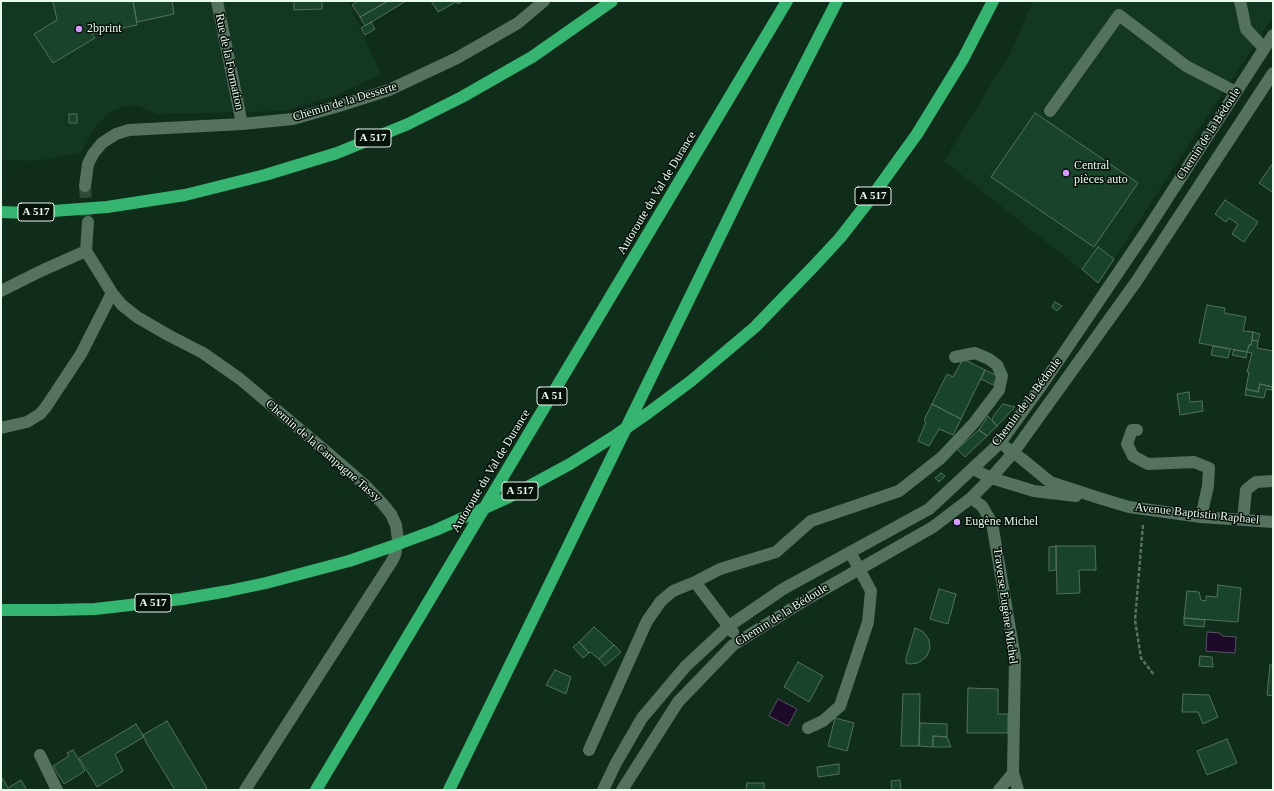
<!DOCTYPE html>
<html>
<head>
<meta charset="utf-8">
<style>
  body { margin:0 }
  #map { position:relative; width:1274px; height:791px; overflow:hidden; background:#102c1b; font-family:"Times New Roman",serif }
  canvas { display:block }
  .frame { position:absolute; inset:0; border:2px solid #e9faee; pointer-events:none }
</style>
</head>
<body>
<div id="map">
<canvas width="1274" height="791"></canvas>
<div class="frame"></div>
</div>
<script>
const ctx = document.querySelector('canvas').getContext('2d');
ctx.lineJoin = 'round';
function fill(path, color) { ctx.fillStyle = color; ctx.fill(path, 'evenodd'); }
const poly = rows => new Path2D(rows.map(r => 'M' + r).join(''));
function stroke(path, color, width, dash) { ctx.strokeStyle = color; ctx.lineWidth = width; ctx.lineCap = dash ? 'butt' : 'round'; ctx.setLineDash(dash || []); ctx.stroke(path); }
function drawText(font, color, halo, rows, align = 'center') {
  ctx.font = font + ' "Times New Roman",serif'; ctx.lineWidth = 3; ctx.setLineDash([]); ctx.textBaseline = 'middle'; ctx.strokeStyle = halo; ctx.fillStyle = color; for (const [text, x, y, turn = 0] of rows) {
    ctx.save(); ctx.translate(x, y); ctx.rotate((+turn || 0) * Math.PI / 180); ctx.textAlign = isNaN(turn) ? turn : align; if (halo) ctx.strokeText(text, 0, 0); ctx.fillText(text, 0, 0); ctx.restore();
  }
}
fill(poly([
  [1,1,348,1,381,74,335,96,283,111,158,114,137,106,124,106,111,112,96,126,81,153,35,161,1,160],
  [1033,1,1273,1,1273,17,1098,283,944,161,1011,52]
]), '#133722');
const water = poly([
  [1207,632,1220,633,1222,636,1236,637,1235,653,1206,651,1207,632],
  [778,699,797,709,788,726,769,716,778,699]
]);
fill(water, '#1d0928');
stroke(water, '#5a5163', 1);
const building = poly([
  [53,1,133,1,137,25,92,34,95,38,53,63,34,34,57,20,53,1],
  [133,1,172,1,174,14,137,22,133,1],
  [294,1,322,1,322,9,294,10,294,1],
  [358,1,388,1,360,17,352,5,358,1],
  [388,1,406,1,365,26,360,17,388,1],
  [431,1,463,1,458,4,456,2,438,12,431,1],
  [371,22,375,29,365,35,361,28,371,22],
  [1035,113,1138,183,1094,247,991,177,1035,113],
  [69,114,77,114,77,123,69,123,69,114],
  [1273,163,1273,190,1272,192,1259,183,1273,163],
  [1225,200,1258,222,1244,242,1232,234,1238,224,1229,218,1226,222,1215,214,1225,200],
  [1098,247,1114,259,1098,283,1082,269,1098,247],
  [1055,302,1062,306,1057,311,1052,307,1055,302],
  [1207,305,1225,308,1224,313,1246,317,1243,331,1253,332,1251,345,1249,345,1247,352,1199,343,1207,305],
  [1253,332,1260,334,1258,341,1252,340,1253,332],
  [1252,340,1258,341,1257,348,1273,351,1273,387,1260,384,1258,392,1246,389,1249,372,1247,372,1252,353,1247,352,1249,345,1251,345,1252,340],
  [1213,346,1230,349,1228,358,1211,355,1213,346],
  [1234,350,1247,352,1246,358,1232,355,1234,350],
  [963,359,985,370,961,419,932,404,947,374,953,377,963,359],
  [985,370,998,376,993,385,981,379,985,370],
  [1260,384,1272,387,1272,390,1266,389,1264,398,1245,395,1246,389,1258,392,1260,384],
  [1189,392,1190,402,1202,401,1203,411,1180,415,1177,394,1189,392],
  [932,404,961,419,953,435,939,429,929,446,918,441,926,422,924,420,932,404],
  [1003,404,1015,407,997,426,992,420,994,415,1003,404],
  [988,416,997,426,987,436,979,430,988,416],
  [979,430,987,436,965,457,957,449,979,430],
  [941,473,945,476,939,482,935,478,941,473],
  [1056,546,1095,546,1096,570,1079,570,1080,593,1057,594,1056,546],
  [1056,546,1056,570,1049,571,1049,547,1056,546],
  [1218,585,1241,588,1238,622,1184,618,1187,591,1199,592,1201,600,1206,601,1206,596,1217,597,1218,585],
  [939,589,956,594,948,624,930,619,939,589],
  [1184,618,1205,620,1204,627,1184,625,1184,618],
  [594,627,614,645,599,659,590,652,589,653,579,642,594,627],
  [915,628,922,631,925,634,929,640,930,648,927,656,921,661,918,663,910,664,906,663,906,658,915,628],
  [579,642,589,653,583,658,573,647,579,642],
  [614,645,621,652,605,666,599,659,614,645],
  [1200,656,1212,657,1213,667,1199,666,1200,656],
  [798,662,823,676,809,702,784,687,798,662],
  [1270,665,1273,665,1273,696,1267,695,1270,665],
  [555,670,571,677,566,694,546,685,555,670],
  [968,688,998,689,998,714,1008,714,1008,733,967,733,968,688],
  [903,694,920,694,919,746,901,746,903,694],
  [1183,694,1209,695,1218,717,1203,724,1198,712,1182,712,1183,694],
  [835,718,854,723,847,751,828,746,835,718],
  [167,721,207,788,204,790,175,790,147,744,143,735,167,721],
  [920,723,947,724,947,737,933,736,933,747,919,746,920,723],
  [136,724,144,737,115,754,123,771,97,787,79,758,136,724],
  [933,736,947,737,951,747,933,747,933,736],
  [1227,739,1237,763,1207,775,1197,751,1227,739],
  [73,750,85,771,64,784,53,766,69,756,67,753,73,750],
  [839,764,839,774,818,777,817,767,839,764],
  [3,779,8,788,21,780,27,790,1,790,1,780,3,779],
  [900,780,901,790,892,790,891,781,900,780],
  [747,783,764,783,764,790,746,790,747,783]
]);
fill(building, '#19442b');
stroke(building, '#53715d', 1);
stroke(poly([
  [85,186,87,219]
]), '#314b3b', 12, [12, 6]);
stroke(poly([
  [1143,525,1135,620,1141,658,1154,675]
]), '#5a7263', 2.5, [4, 2]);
stroke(poly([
  [217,1,242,124],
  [1240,1,1246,29,1264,48],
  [1050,111,1119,15,1186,66,1236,92],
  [85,186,88,164,93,154,102,143,116,134,129,130,242,124,293,119,339,106,389,90,457,58,518,23,544,1],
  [88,222,86,251,112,293,122,305,137,317,168,335,203,353,240,379,328,453,366,486,382,503,391,514,396,525,398,540,395,555,392,561,245,790],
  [1,291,43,270,86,251],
  [1,428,27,422,40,414,46,407,81,354,112,293],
  [1137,430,1132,430,1127,444,1133,456,1148,464,1194,462,1209,468,1208,486,1201,517],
  [1007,448,1022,459,1050,482,1099,498,1129,507,1201,517,1273,522],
  [973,469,991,478,1034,491,1076,496],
  [971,498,982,506,992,523,1015,658,1013,773,999,790],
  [1243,520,1246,490,1256,482,1273,481],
  [695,582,733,632],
  [808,728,823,721,840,706,868,622,871,591,850,552],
  [589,750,647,621,661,601,673,591,695,582,720,569,776,552,811,521,899,491,941,458,974,423,999,390,1002,376,997,365,989,359,975,353,955,357],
  [40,755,57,790],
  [1013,773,1018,790],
  [603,790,616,763,642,718,686,666,729,626,783,589,929,509,1000,443,1042,385,1147,230,1273,35],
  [622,790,678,702,733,645,807,599,933,527,971,498,991,478,1013,453,1136,282,1273,73]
]), '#54725e', 12);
stroke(poly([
  [1,212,26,213,107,207,185,195,265,175,337,153,408,124,462,97,532,57,612,1],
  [1,610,54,610,95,609,182,599,228,591,266,583,349,561,393,546,436,530,476,512,509,497,570,464,616,435,648,413,691,381,755,327,813,267,840,238,868,202,917,134,963,59,993,1],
  [316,790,787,1],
  [449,790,785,103,837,1]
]), '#35b570', 12);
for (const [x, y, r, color] of [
  [79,29,4,"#d59bfa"],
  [1066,173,4,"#d59bfa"],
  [957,522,4,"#d59bfa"]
]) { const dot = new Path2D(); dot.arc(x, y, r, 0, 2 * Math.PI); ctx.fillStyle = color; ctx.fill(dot); stroke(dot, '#06110a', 1.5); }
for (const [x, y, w] of [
  [373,138,36],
  [873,196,36],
  [36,212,36],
  [552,396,30],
  [520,491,36],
  [153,603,36]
]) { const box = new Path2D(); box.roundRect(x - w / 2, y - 9, w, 18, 3); ctx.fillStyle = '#06110a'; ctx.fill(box); stroke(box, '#e9faee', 1); }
drawText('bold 11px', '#e9faee', null, [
  ["A 517",373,138],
  ["A 517",873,196],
  ["A 517",36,212],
  ["A 51",552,396],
  ["A 517",520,491],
  ["A 517",153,603]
]);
drawText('12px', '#e9faee', '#06110a', [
  ["2bprint",87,29],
  ["Central",1074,166],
  ["pièces auto",1074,180],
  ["Eugène Michel",965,522]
], 'left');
drawText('12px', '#e9faee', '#06110a', [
  ["Rue de la Formation",229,62,78],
  ["Chemin de la Desserte",345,102,-17],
  ["Chemin de la Bédoule",1209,134,-57],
  ["Autoroute du Val de Durance",657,193,-59],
  ["Chemin de la Bédoule",1027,402,-53],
  ["Chemin de la Campagne Tassy",323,451,41],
  ["Autoroute du Val de Durance",491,471,-59],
  ["Avenue Baptistin Raphael",1197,514,6],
  ["Traverse Eugène Michel",1005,606,82],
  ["Chemin de la Bédoule",782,615,-32]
]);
</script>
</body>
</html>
